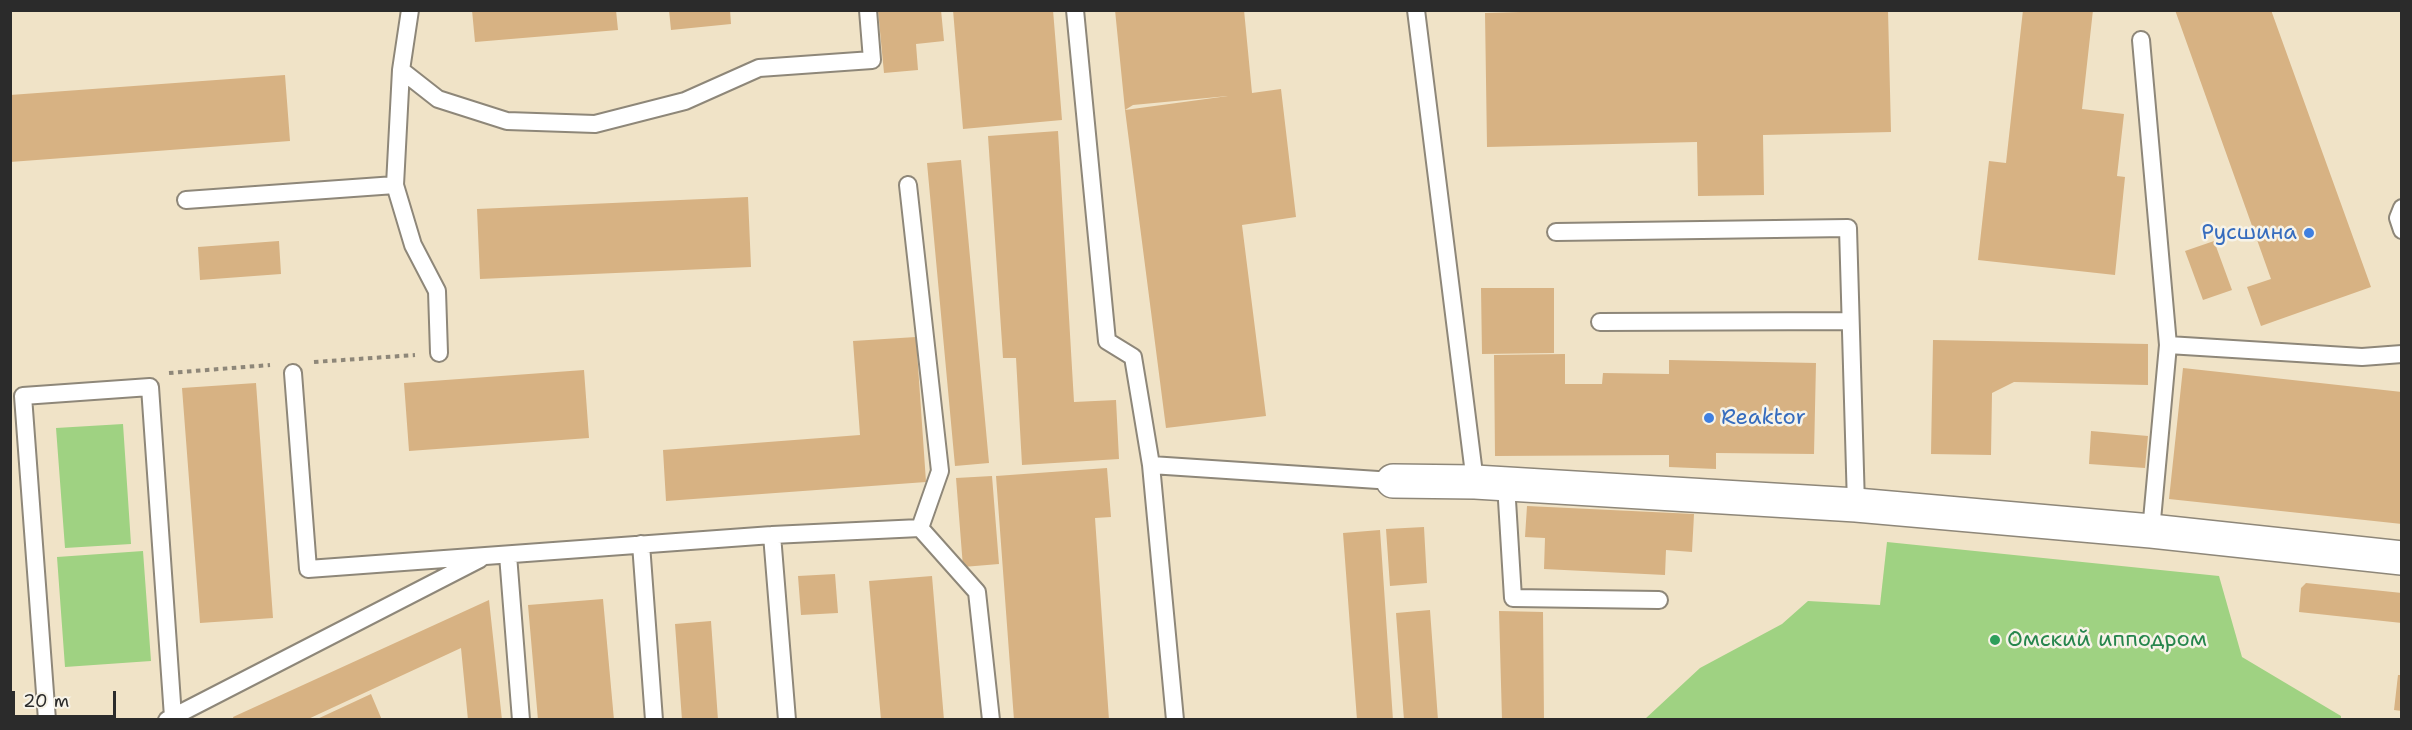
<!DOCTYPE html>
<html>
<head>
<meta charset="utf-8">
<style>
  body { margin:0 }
  #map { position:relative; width:2412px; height:730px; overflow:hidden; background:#f0e3c7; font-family:"Shantell Sans",sans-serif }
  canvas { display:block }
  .frame { position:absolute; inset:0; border:12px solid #2b2b2b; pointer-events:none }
  .scale { position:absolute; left:12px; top:691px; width:104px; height:27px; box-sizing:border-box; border:3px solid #2b2b2b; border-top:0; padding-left:8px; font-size:18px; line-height:21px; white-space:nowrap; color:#2b2b2b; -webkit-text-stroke:4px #f7f3e8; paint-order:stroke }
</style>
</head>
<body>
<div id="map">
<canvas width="2412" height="730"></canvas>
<div class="frame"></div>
<div class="scale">20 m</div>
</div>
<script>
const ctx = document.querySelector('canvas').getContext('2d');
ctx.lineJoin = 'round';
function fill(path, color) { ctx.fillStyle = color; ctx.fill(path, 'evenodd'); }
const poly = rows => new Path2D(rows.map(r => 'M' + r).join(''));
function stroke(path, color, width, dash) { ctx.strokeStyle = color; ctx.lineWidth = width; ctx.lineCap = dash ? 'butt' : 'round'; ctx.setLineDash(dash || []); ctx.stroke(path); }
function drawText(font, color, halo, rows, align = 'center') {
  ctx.font = font + ' "Shantell Sans",sans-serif'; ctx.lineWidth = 5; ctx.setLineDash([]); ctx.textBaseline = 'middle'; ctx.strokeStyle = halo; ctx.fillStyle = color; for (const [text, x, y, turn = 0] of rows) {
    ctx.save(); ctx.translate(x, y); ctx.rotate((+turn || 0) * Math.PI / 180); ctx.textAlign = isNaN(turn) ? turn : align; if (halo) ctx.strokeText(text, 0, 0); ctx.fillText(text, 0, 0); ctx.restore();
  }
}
fill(poly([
  [123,424,131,544,65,548,56,428],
  [1887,542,2219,576,2242,657,2341,716,2341,719,1645,719,1700,668,1782,624,1808,601,1880,605],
  [143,551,151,661,65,667,57,557]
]), '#9fd282');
fill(poly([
  [472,10,616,10,618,30,475,42],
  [669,10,730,10,731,24,671,30],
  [878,10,941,10,944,41,916,44,918,70,884,73],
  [953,10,1053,10,1062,120,963,129],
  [1115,10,1244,10,1252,93,1281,89,1296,217,1242,225,1266,416,1166,428,1125,110],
  [1228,96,1125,110,1133,105],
  [1590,10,1888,10,1891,132,1763,135,1764,195,1698,196,1697,142,1487,147,1485,13],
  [2023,10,2093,10,2082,109,2124,114,2117,176,2125,177,2115,275,1978,260,1989,161,2006,163],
  [2175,10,2271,10,2371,287,2261,326,2247,287,2271,279],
  [285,75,290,141,10,162,10,95],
  [1058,131,1074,402,1116,400,1119,459,1022,465,1016,358,1003,358,988,136],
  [961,160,989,463,955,466,927,163],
  [748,197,751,267,480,279,477,209],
  [279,241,281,274,200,280,198,247],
  [2214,241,2232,290,2203,300,2185,251],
  [1481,288,1554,288,1554,353,1482,354],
  [916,337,926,482,666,501,663,450,860,435,853,341],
  [1933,340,2148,344,2148,385,2014,382,1992,393,1991,455,1931,454],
  [1565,354,1565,384,1602,384,1603,373,1669,374,1669,360,1816,363,1814,454,1716,453,1716,469,1669,467,1669,455,1495,456,1494,355],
  [2183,368,2402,392,2402,524,2169,499],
  [584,370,589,438,409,451,404,383],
  [256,383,273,618,200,623,182,388],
  [2091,431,2148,436,2145,468,2089,464],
  [1107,468,1111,517,1095,518,1109,720,1014,720,996,476],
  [992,476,999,564,963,567,956,478],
  [1527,506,1694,514,1692,552,1666,550,1665,575,1544,569,1545,538,1525,537],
  [1424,527,1427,583,1390,586,1386,529],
  [1380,530,1393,720,1357,720,1343,533],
  [835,574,838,613,801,615,798,576],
  [932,576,944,720,881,720,869,581],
  [2306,583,2402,593,2402,623,2299,612,2301,588],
  [603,599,614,720,538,720,528,605],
  [489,600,502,720,468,720,461,648,306,720,234,720,233,717],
  [1430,610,1438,720,1404,720,1396,613],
  [1499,611,1543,612,1544,720,1502,720],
  [711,621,718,720,682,720,675,624],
  [2398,675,2402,675,2402,711,2394,710],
  [371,694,382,720,315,720]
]), '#d7b283');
const lane = poly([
  [1075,10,1107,341,1133,357,1151,465,1175,720],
  [1416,10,1475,482],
  [2141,40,2168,345,2151,531],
  [401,70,438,99,507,121,595,124,685,101,759,68,872,60,868,10],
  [395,185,413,245,437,291,439,353],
  [908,185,940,471,920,528],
  [186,200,395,185,401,70,410,10],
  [2402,208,2398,218,2402,230],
  [1556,232,1848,228,1856,505],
  [1600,322,1850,321],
  [2168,345,2362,357,2402,354],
  [293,373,308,569,772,535,920,528,977,592,991,720],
  [1151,465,1393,481],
  [1506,484,1513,598,1659,600],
  [772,535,787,720],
  [641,544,654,720],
  [508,555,521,720],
  [47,720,23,396,150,387,173,717],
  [167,720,480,559]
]);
const street = poly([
  [1393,481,1475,482,1856,505,2151,531,2402,558]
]);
stroke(lane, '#8e8779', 20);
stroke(street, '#8e8779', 36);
stroke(poly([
  [314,362,415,355],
  [169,373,270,365]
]), '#8e8779', 4, [4.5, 4.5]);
stroke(lane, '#fff', 16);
stroke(street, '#fff', 33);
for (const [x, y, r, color] of [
  [2309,233,6,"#3f7fe0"],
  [1709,418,6,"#3f7fe0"],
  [1995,640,6,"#2e9e5b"]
]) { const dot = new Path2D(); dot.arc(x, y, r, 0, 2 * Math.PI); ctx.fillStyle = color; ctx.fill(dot); stroke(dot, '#f7f3e8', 2); }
drawText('22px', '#366cbe', '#f7f3e8', [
  ["Русшина",2297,233],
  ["Reaktor",1721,418,"left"]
], 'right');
drawText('22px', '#27864d', '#f7f3e8', [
  ["Омский ипподром",2007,640]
], 'left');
</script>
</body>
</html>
